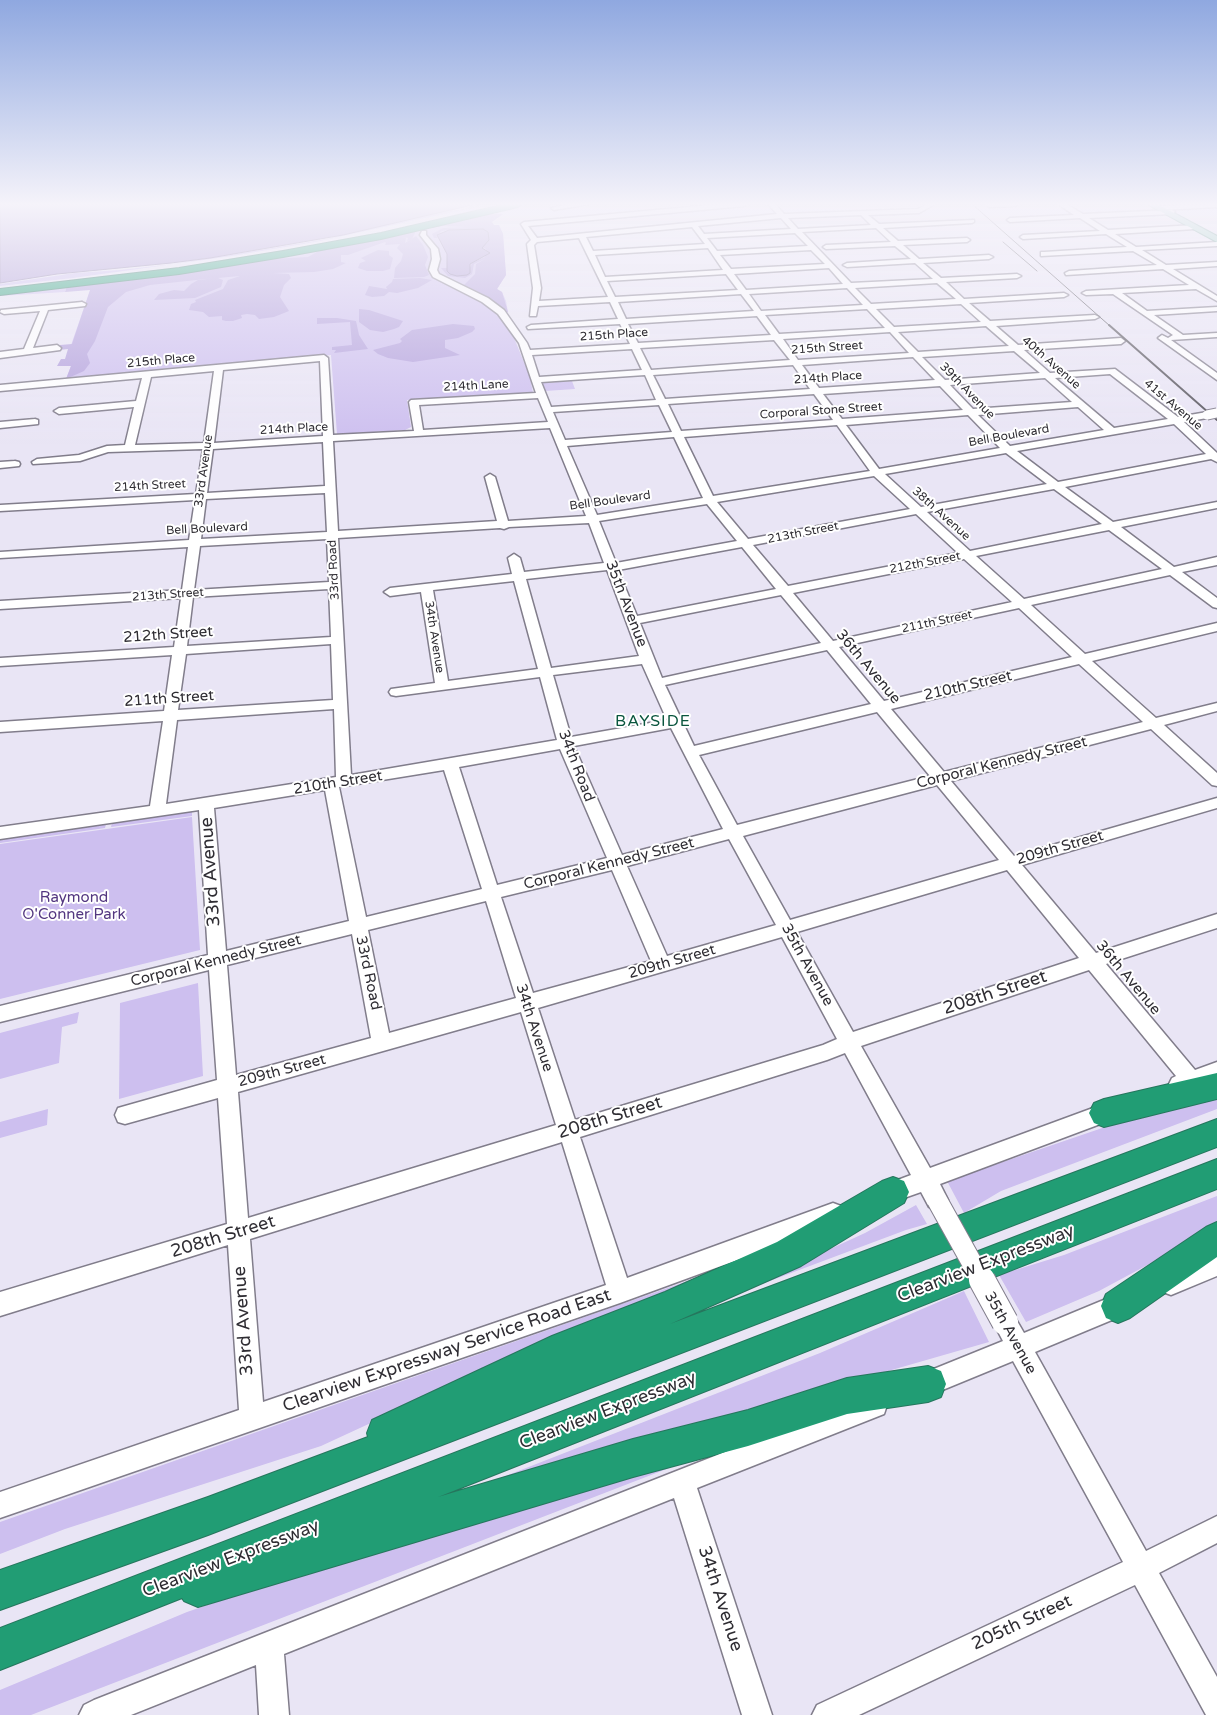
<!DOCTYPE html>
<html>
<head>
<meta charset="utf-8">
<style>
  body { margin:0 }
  canvas { display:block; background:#e9e5f5 }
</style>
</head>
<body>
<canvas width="1217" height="1715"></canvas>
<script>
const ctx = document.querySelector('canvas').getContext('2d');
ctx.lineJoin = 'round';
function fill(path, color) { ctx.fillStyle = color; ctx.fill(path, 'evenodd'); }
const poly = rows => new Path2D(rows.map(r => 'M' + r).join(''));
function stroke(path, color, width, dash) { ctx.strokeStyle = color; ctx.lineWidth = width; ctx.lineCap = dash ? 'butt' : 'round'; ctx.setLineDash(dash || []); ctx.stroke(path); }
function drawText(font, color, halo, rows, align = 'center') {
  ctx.font = font + ' "Varela Round",sans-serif'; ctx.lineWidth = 4; ctx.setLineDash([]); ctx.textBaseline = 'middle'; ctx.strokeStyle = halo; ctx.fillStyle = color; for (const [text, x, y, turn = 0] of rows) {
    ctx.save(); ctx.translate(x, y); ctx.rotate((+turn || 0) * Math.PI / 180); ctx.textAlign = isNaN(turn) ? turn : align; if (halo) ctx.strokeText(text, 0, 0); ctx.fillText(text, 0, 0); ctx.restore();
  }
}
fill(poly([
  [476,204,451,211,490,204,315,242,232,256,73,278,0,286,0,284,75,273,120,270,174,264,327,239,343,235,351,224],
  [499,225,503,234,506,275,497,289,502,292,506,301,508,312,506,313,510,328,530,377,533,393,407,400,411,427,405,430,337,434,331,355,66,379,79,345,71,345,92,285,156,276,444,226],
  [67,286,65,292,0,296,0,294],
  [572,381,575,389,545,391,542,383],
  [192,812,192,816,111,827,112,823],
  [192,817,200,950,0,999,0,844],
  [106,824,105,828,0,843,0,838,62,830,62,831],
  [198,983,203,1076,119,1099,120,1003],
  [79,1012,77,1023,62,1027,59,1063,0,1079,0,1033],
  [1217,1097,1217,1109,1001,1191,964,1213,947,1181,1114,1124],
  [48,1109,47,1125,0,1138,0,1122],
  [1217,1196,1217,1223,1179,1248,1099,1291,1026,1322,999,1275,1064,1255],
  [916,1205,927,1224,906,1230,719,1300,865,1233],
  [719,1270,721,1274,515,1353,440,1391,321,1446,65,1529,0,1554,0,1522],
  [964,1291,989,1342,457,1495,820,1353],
  [726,1446,31,1715,0,1715,0,1690,187,1612,363,1552]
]), '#cdbfef');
fill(poly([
  [484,213,503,214,492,222,494,225,499,225,503,234,506,275,497,289,502,292,508,312,505,313,464,285,475,274,476,264,485,259,474,264,472,274,465,278,448,276,441,268,447,268,447,271,470,268,472,263,485,257,486,249,482,247,488,242,488,232,483,229,455,229,442,231,436,236,438,238,434,238,432,234,443,228,469,227,444,226,416,231,412,239,407,241,408,238,402,237,406,238,405,243,416,236,423,245,428,257,425,265,429,275,424,277,394,278,395,268,401,261,403,254,397,248,400,244,385,245,386,243,385,242,348,255,341,255,341,262,346,263,333,269,314,272,273,273,289,274,291,278,284,285,280,297,289,311,274,317,259,319,255,315,247,314,241,315,242,318,233,321,226,321,222,320,222,316,209,317,203,312,189,310,191,304,196,302,195,300,223,289,228,280,240,276,218,278,223,280,221,287,195,298,154,300,159,294,174,290,184,291,191,284,198,280,215,278,150,285,126,292,108,307,95,341,87,354,90,363,84,371,66,379,71,366,57,366,61,359,65,359,68,349,59,350,60,345,72,344,90,290,65,292,67,286,112,282,270,259,308,257,324,248,384,236,390,238,388,236],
  [378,250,389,251,389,255,393,258,390,269,383,271,367,271,358,268,360,263,366,261,361,258],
  [420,278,432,280,418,288,397,293,389,292,384,296,372,297,365,295,369,286,387,289,386,287,392,282,393,279],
  [359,309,369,310,403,321,399,327,394,329,383,332,370,330,359,322],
  [317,318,337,318,356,321,359,335,368,349,334,353,336,350,332,350,332,347,352,345,350,322,317,324],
  [453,324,474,326,475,329,472,332,458,338,445,340,445,348,460,355,413,362,388,358,378,354,373,350,400,343,402,341,400,339,412,330]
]), '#b29fdc');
const water = poly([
  [0,204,476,204,343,235,210,258,171,263,57,274,0,283,0,204],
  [483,229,488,232,489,240,482,248,490,253,470,264,470,273,467,275,457,276,450,274,447,271,447,254,437,235,449,230,483,229]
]);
fill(water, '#aa97d4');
stroke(water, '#8577a4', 1);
const minor = poly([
  [570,204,589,204,554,210,551,208,570,204],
  [722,204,747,204,744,206,528,226,537,238,777,214,768,204,775,204,784,214,918,209,927,204,935,204,919,213,868,215,879,224,974,220,974,222,972,223,883,228,898,241,967,238,970,240,967,242,903,245,919,259,989,255,993,257,989,259,923,263,941,278,1017,274,1021,276,1017,278,946,282,964,299,1064,293,1068,295,1064,297,969,303,990,321,1095,315,1099,317,1095,319,996,326,1018,345,1121,338,1125,341,1121,344,1024,350,1050,373,1115,369,1178,417,1207,412,1212,415,1207,418,1184,422,1217,453,1217,462,1211,459,1065,487,1113,522,1217,502,1217,508,1121,527,1174,567,1217,557,1217,565,1182,572,1217,598,1217,608,1213,607,1170,575,1031,605,1085,654,1217,623,1217,631,1092,661,1156,718,1217,703,1217,711,1164,725,1217,773,1217,786,1212,785,1151,729,951,781,1014,856,1217,798,1217,808,1022,865,1096,953,1217,914,1217,928,1106,964,1195,1070,1217,1062,1217,1080,1179,1093,1172,1090,1169,1084,1172,1078,1176,1076,1089,970,861,1046,930,1168,1112,1101,1119,1103,1122,1110,1119,1117,940,1184,948,1200,945,1207,937,1211,929,1207,921,1192,887,1204,879,1201,876,1194,879,1187,911,1175,845,1053,827,1060,580,1137,627,1278,833,1203,841,1206,844,1214,841,1222,833,1225,620,1303,0,1518,0,1492,239,1410,228,1245,0,1316,0,1292,227,1224,218,1098,125,1124,118,1122,115,1115,118,1108,125,1106,217,1080,209,970,0,1022,0,1006,208,955,199,810,0,839,0,827,150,806,163,721,0,732,0,722,164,711,172,655,0,666,0,658,174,647,181,598,0,609,0,601,182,590,188,547,0,558,0,552,189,540,195,500,0,511,0,505,196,494,203,449,108,452,80,461,33,464,32,462,37,459,79,455,107,446,125,445,134,407,59,414,54,411,59,408,136,401,142,378,0,391,0,385,324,355,328,358,333,435,414,431,409,402,411,400,536,393,519,343,498,314,482,302,433,277,429,270,432,259,431,249,420,235,422,231,426,231,426,235,438,249,440,259,437,270,439,274,488,298,504,310,527,343,530,350,630,344,620,324,528,329,527,327,531,325,618,319,610,302,538,306,536,316,530,316,533,288,527,244,531,240,521,224,524,222,722,204],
  [861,215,871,225,798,229,788,218,861,215],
  [781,218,791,229,704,234,698,226,781,218],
  [692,227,705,244,593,251,586,237,692,227],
  [876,228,891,242,826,245,823,247,826,249,895,246,911,259,847,263,843,265,847,267,915,263,933,279,851,283,802,232,876,228],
  [795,233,808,246,717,251,707,238,795,233],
  [579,238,608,297,539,301,541,288,534,245,537,242,579,238],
  [708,248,723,270,605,277,595,255,708,248],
  [811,250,825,264,731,269,720,255,811,250],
  [829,268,843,284,746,290,734,274,829,268],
  [726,274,738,290,615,297,607,281,726,274],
  [937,283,956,299,871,304,855,288,937,283],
  [847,288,863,305,761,311,749,294,847,288],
  [741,294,754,311,626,319,618,302,741,294],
  [961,304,981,322,894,327,876,309,961,304],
  [867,309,885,328,779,334,765,315,867,309],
  [757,316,771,335,638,343,628,324,757,316],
  [986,326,1009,346,918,352,898,332,986,326],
  [890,332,909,353,798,360,783,339,890,332],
  [774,340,790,360,651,370,640,348,774,340],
  [632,349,642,370,539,377,532,355,632,349],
  [1014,351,1040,373,945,380,922,357,1014,351],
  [913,357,935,380,819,388,802,365,913,357],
  [320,361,323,436,214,443,223,370,320,361],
  [793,365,810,389,665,399,653,375,793,365],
  [214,371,204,443,135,445,151,377,214,371],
  [1110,374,1168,419,1114,428,1055,378,1110,374],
  [645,375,656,400,551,407,541,382,645,375],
  [1045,378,1072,402,973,409,950,385,1045,378],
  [940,386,963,410,842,419,823,394,940,386],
  [814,394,833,420,681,431,668,404,814,394],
  [538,398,548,422,423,430,419,405,538,398],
  [659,405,672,432,565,440,553,412,659,405],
  [1078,407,1104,430,1010,446,978,415,1078,407],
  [968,415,1000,448,879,469,846,425,968,415],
  [1174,424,1206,454,1058,482,1017,451,1174,424],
  [837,425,870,471,713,496,684,437,837,425],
  [550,428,586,516,508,521,495,477,490,474,485,477,497,521,338,531,333,441,550,428],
  [674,437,703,498,597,515,567,446,674,437],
  [323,442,325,486,207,493,213,449,323,442],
  [1006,453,1047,484,921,507,885,474,1006,453],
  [874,476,910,509,748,539,717,502,874,476],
  [1054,489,1102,524,970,551,927,512,1054,489],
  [325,493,327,532,201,539,206,499,325,493],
  [707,504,737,541,616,563,599,521,707,504],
  [916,514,958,553,788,586,753,545,916,514],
  [589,523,604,563,524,572,520,558,514,554,508,558,512,574,390,588,384,592,390,596,421,592,435,683,391,689,389,692,391,695,396,696,540,677,557,740,351,775,338,538,500,528,504,529,509,527,589,523],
  [1109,530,1162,569,1024,599,976,556,1109,530],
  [327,539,329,582,194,590,200,546,327,539],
  [742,547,776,589,637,616,618,570,742,547],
  [964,559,1012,602,833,641,793,593,964,559],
  [607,570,639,656,551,668,526,579,607,570],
  [514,581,538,669,448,681,433,590,514,581],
  [329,589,331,637,187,646,193,597,329,589],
  [781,595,821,643,662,678,640,623,781,595],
  [1019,608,1072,657,884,701,839,647,1019,608],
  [331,644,333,700,178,710,186,654,331,644],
  [827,650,871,704,694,746,665,685,827,650],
  [642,664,667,720,571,737,553,675,642,664],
  [1079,664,1143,722,944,772,891,709,1079,664],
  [334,709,336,777,166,804,177,720,334,709],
  [877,712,930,776,737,825,699,755,877,712],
  [671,728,723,829,622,855,574,746,671,728],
  [560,749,607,858,497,885,459,767,560,749],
  [444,770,482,889,366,917,339,787,444,770],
  [937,785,999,860,790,920,743,836,937,785],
  [325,790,349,921,226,951,214,808,325,790],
  [729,839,776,925,667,956,627,866,729,839],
  [612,870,651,961,533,993,501,897,612,870],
  [1007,870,1079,958,853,1032,797,932,1007,870],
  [486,901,516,998,389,1033,368,930,486,901],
  [352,934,371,1038,236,1075,227,965,352,934],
  [782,937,837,1039,823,1045,575,1120,538,1008,782,937],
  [521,1012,556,1125,248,1218,238,1092,521,1012],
  [562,1142,606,1285,263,1402,250,1239,562,1142],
  [986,204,1018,204,1015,206,989,207,986,204],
  [1058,204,1066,204,1083,214,1172,210,1175,212,1172,214,1089,218,1108,230,1195,225,1198,227,1195,229,1115,234,1136,247,1217,242,1217,246,1142,250,1166,265,1217,262,1217,266,1173,269,1217,296,1217,301,1196,289,1122,293,1147,311,1217,307,1217,311,1154,315,1183,335,1217,333,1217,337,1171,340,1217,373,1217,380,1158,338,1162,335,1168,338,1173,335,1113,294,1086,295,1082,293,1086,291,1189,285,1163,269,1066,275,1065,273,1069,271,1157,265,1133,251,1041,256,1041,252,1044,252,1127,247,1106,234,1023,239,1020,237,1023,235,1100,231,1080,218,1010,222,1007,220,1010,218,1074,215,1058,204],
  [1217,204,1217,207,1161,210,1158,208,1161,206,1217,204],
  [82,302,86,304,85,306,48,310,33,348,57,345,61,348,60,350,0,358,0,352,24,349,40,311,4,314,0,312,1,310,82,302],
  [35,419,38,420,38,424,0,428,0,422,35,419],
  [15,461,19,462,20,464,19,466,0,468,0,462,15,461],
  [1217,1254,1217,1276,1171,1295,1163,1292,1160,1284,1163,1276,1217,1254],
  [1123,1292,1131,1296,1135,1304,1131,1312,1035,1352,1146,1551,1217,1516,1217,1543,1159,1573,1217,1677,1217,1715,1206,1715,1135,1585,859,1715,812,1715,817,1705,1123,1562,1013,1361,923,1398,914,1395,911,1386,914,1377,1003,1341,993,1322,997,1314,1005,1310,1013,1314,1024,1333,1123,1292],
  [875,1393,884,1396,887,1405,884,1414,697,1488,772,1715,742,1715,674,1498,284,1654,289,1715,259,1715,256,1665,131,1715,79,1715,84,1705,94,1700,875,1393]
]);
const major = poly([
  [1147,204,1157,204,1217,236,1217,242,1147,204]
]);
const highway = poly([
  [506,204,523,204,518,207,381,239,283,257,179,274,0,295,0,289,179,268,283,251,381,233,506,204],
  [1217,1073,1217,1099,1104,1127,1094,1123,1089,1113,1094,1103,1104,1099,1217,1073],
  [1217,1119,1217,1147,208,1535,0,1610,0,1570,208,1497,368,1437,367,1433,372,1420,552,1336,665,1292,777,1242,882,1181,893,1177,904,1181,909,1192,904,1203,801,1266,670,1324,1217,1119],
  [1217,1159,1217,1189,438,1497,633,1439,748,1410,847,1378,928,1366,941,1371,946,1384,941,1397,928,1402,847,1414,748,1446,633,1477,198,1607,184,1601,182,1598,0,1670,0,1628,1217,1159],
  [1217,1222,1217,1257,1130,1318,1118,1323,1106,1318,1101,1306,1106,1294,1206,1227,1217,1222]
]);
stroke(minor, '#817d8b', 3);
stroke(major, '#26765d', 2);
stroke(highway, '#26765d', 2);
fill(minor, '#fff');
fill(major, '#7ac4ac');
fill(highway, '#219d74');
stroke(poly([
  [972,204,1110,326],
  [1003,242,1037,271]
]), '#57555d', 1);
stroke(poly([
  [1109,325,1217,420]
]), '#57555d', 2);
const minorBridgeFar2 = poly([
  [1207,415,1217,413]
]);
const minorBridgeFar1 = poly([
  [937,1200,982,1281]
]);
const minorBridge = poly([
  [982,1280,1005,1322]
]);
stroke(minorBridgeFar2, '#817d8b', 11, []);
stroke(minorBridgeFar1, '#817d8b', 22, []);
stroke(minorBridge, '#817d8b', 28, []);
stroke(minorBridgeFar2, '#fff', 9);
stroke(minorBridgeFar1, '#fff', 20);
stroke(minorBridge, '#fff', 26);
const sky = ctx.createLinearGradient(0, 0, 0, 444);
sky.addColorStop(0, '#8fa8e0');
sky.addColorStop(0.46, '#f5f3fa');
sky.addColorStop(1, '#f5f3fa00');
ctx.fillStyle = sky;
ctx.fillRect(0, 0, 1217, 444);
drawText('12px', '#2f2d33', '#fff', [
  ["215th Place",614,335,-4],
  ["215th Street",827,348,-4],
  ["215th Place",161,361,-5],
  ["40th Avenue",1051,363,41],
  ["214th Place",828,378,-4],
  ["214th Lane",476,386,-3],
  ["39th Avenue",967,391,46],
  ["41st Avenue",1173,405,40],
  ["Corporal Stone Street",821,411,-4],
  ["214th Place",294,429,-3],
  ["Bell Boulevard",1009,436,-10],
  ["33rd Avenue",204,471,-82],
  ["214th Street",150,486,-3],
  ["Bell Boulevard",610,501,-8],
  ["38th Avenue",941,514,42],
  ["Bell Boulevard",207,529,-3],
  ["213th Street",803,533,-11],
  ["212th Street",925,563,-11],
  ["33rd Road",334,570,-93],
  ["213th Street",168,595,-4],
  ["211th Street",937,622,-12],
  ["34th Avenue",434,637,81]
]);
drawText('15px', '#2f2d33', '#fff', [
  ["35th Avenue",626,604,69],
  ["212th Street",168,635,-4],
  ["36th Avenue",868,667,50],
  ["210th Street",968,686,-13],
  ["211th Street",169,699,-4],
  ["Corporal Kennedy Street",1002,763,-14],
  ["34th Road",576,766,69],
  ["210th Street",338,783,-9],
  ["209th Street",1060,848,-16],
  ["Corporal Kennedy Street",609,864,-14],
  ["Corporal Kennedy Street",216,961,-14],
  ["209th Street",672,962,-16],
  ["35th Avenue",807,965,61],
  ["33rd Road",368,973,78],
  ["36th Avenue",1128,978,50],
  ["34th Avenue",534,1028,72],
  ["209th Street",282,1071,-15],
  ["35th Avenue",1010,1333,61]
]);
drawText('15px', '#533780', '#fff', [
  ["Raymond",74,898],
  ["O'Conner Park",74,915]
]);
ctx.letterSpacing = '1px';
drawText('16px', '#0a563e', '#fff', [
  ["BAYSIDE",653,722]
]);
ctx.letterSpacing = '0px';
drawText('18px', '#2f2d33', '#fff', [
  ["33rd Avenue",211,872,-94],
  ["208th Street",995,993,-18],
  ["208th Street",610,1118,-17],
  ["208th Street",223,1237,-17],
  ["Clearview Expressway",986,1264,-21],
  ["33rd Avenue",244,1321,-94],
  ["Clearview Expressway Service Road East",447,1351,-19],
  ["Clearview Expressway",608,1411,-21],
  ["Clearview Expressway",231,1559,-21],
  ["34th Avenue",720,1599,72],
  ["205th Street",1022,1623,-25]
]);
</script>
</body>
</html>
